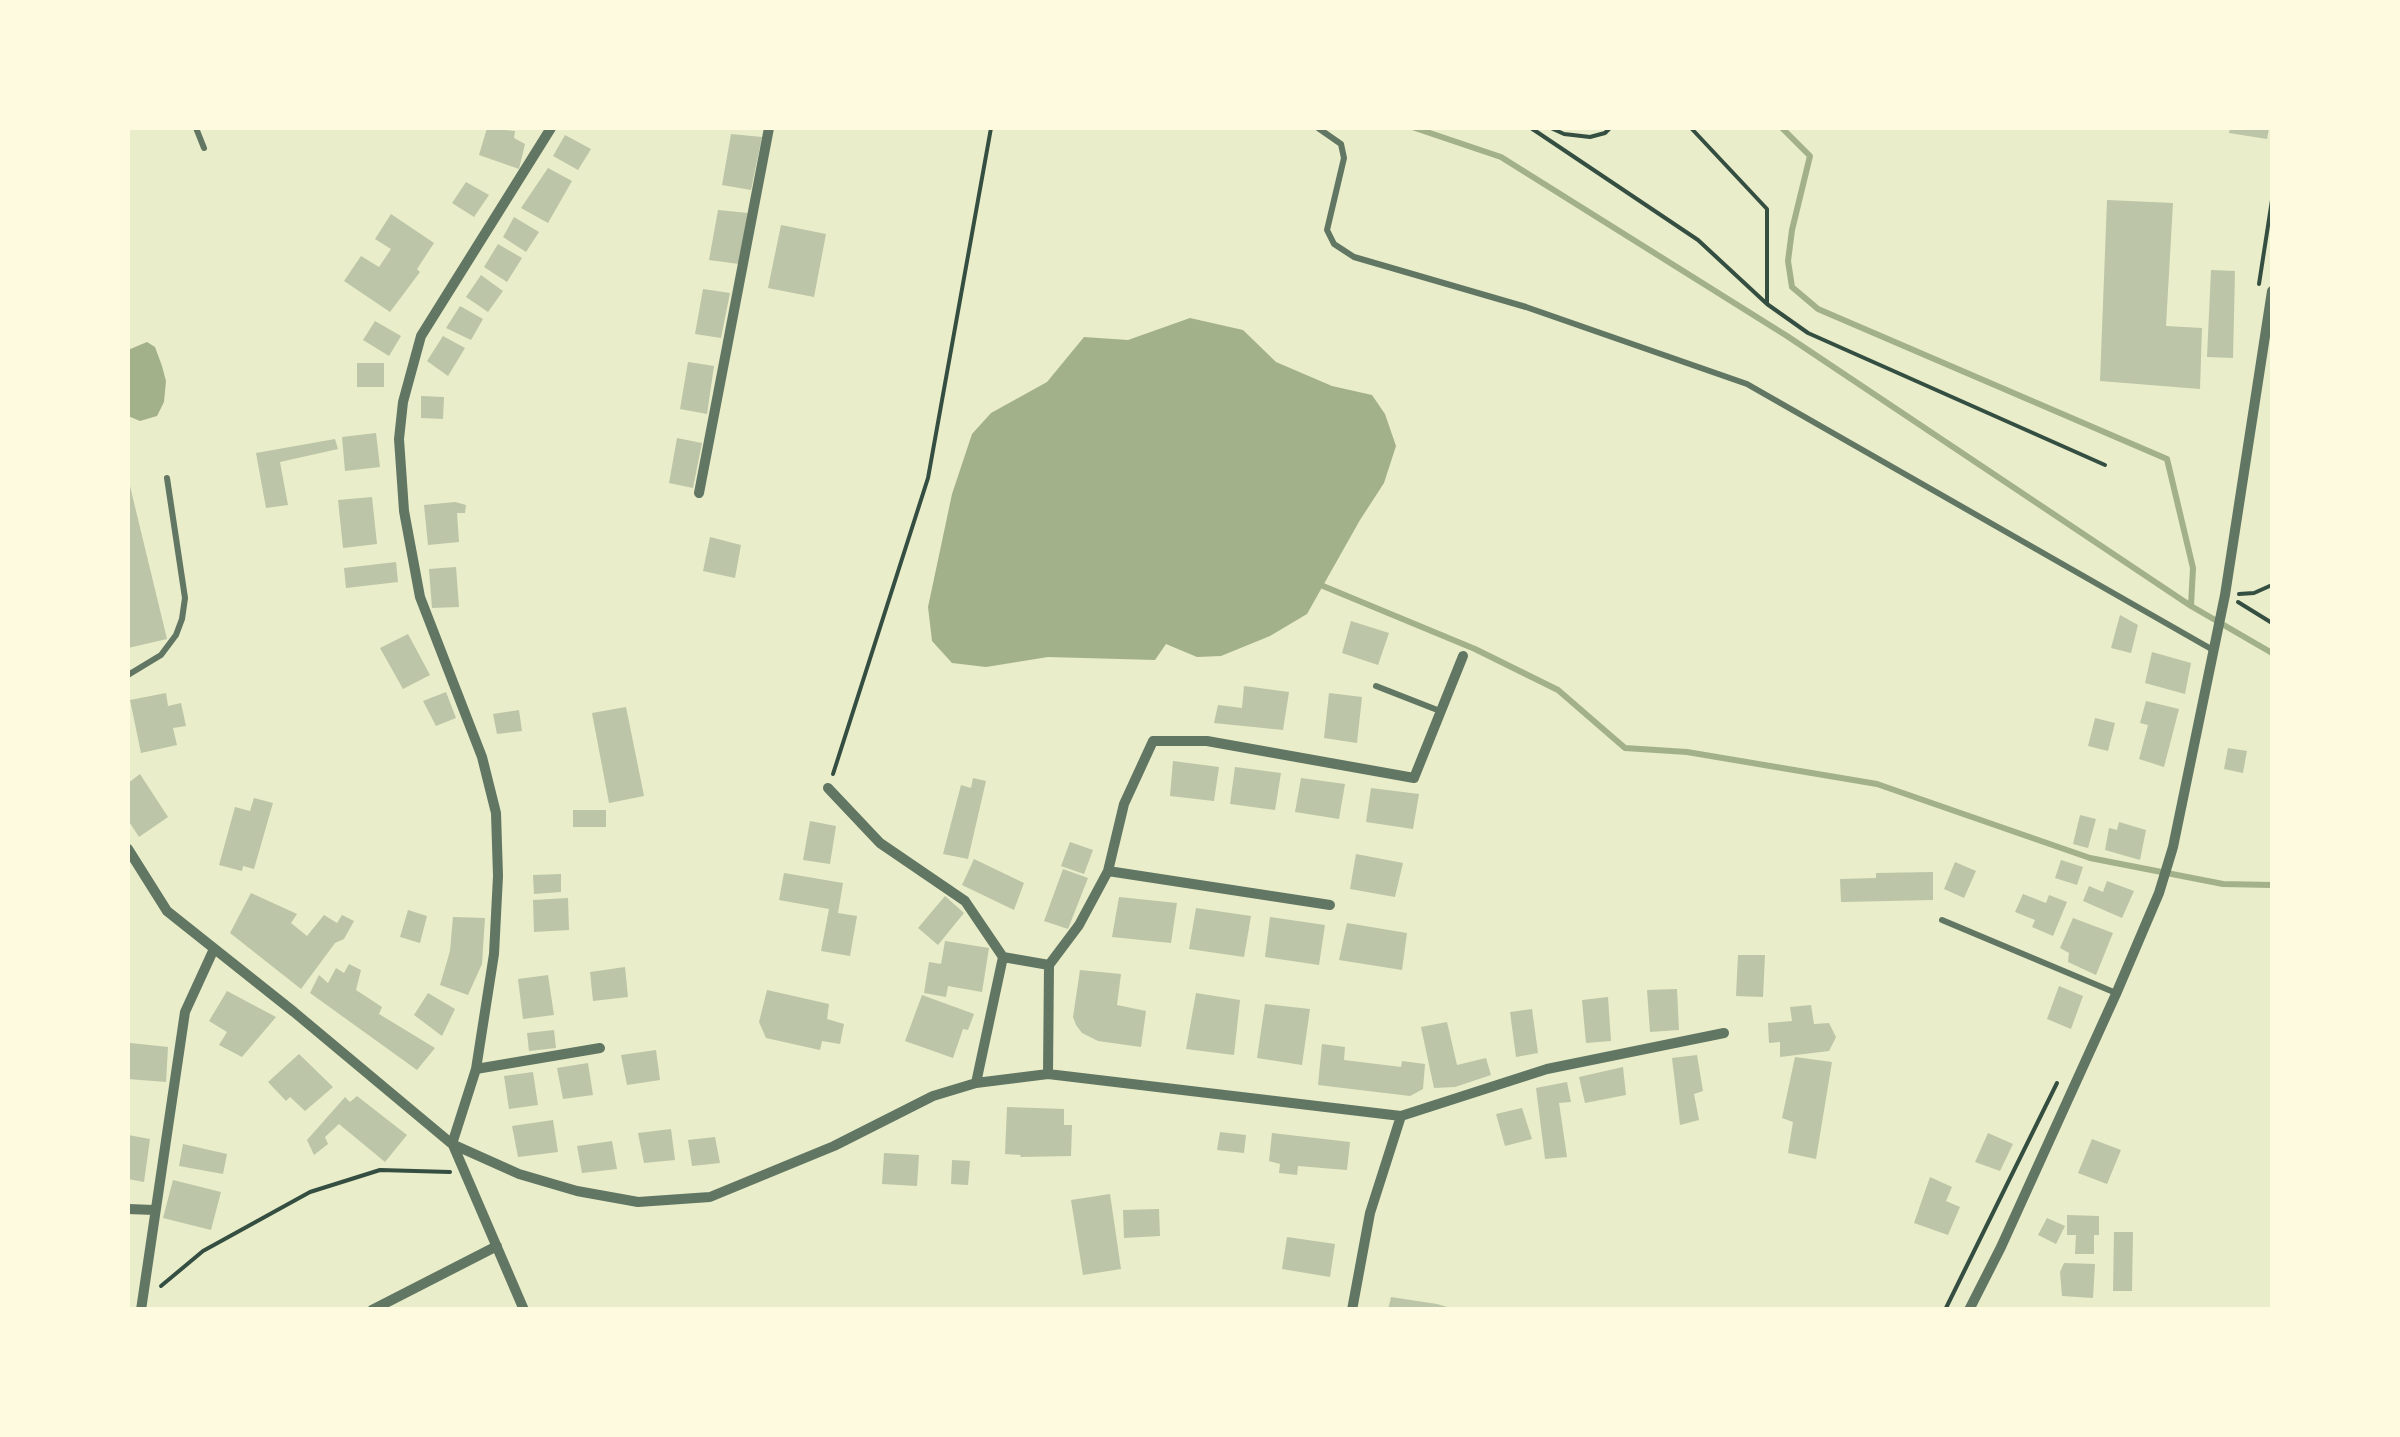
<!DOCTYPE html>
<html>
<head>
<meta charset="utf-8">
<style>
  body { margin:0 }
  #map { position:relative; width:2400px; height:1437px; overflow:hidden; background:#e9edc9; font-family:"Titillium Web",sans-serif }
  canvas { display:block }
  .frame { position:absolute; inset:0; border:130px solid #fefae0; pointer-events:none }
</style>
</head>
<body>
<div id="map">
<canvas width="2400" height="1437"></canvas>
<div class="frame"></div>
</div>
<script>
const ctx = document.querySelector('canvas').getContext('2d');
ctx.lineJoin = 'round';
function fill(path, color) { ctx.fillStyle = color; ctx.fill(path, 'evenodd'); }
const poly = rows => new Path2D(rows.map(r => 'M' + r).join(''));
function stroke(path, color, width, dash) { ctx.strokeStyle = color; ctx.lineWidth = width; ctx.lineCap = dash ? 'butt' : 'round'; ctx.setLineDash(dash || []); ctx.stroke(path); }
fill(poly([
  [1190,318,1243,330,1276,362,1332,386,1372,395,1385,414,1396,446,1384,483,1360,520,1307,614,1270,636,1221,656,1197,657,1166,644,1155,660,1048,657,986,667,952,663,932,641,928,607,952,494,972,434,991,413,1047,382,1084,337,1128,340],
  [147,342,155,347,162,366,166,381,164,402,157,416,140,421,128,416,128,350]
]), '#a3b18a');
stroke(poly([
  [1415,128,1501,157,1787,336,2191,606,2272,653],
  [1782,128,1810,156,1792,230,1788,261,1792,287,1818,309,2167,459,2193,568,2191,606],
  [1323,586,1475,649,1558,690,1625,748,1687,752,1877,784,2090,858,2223,884,2272,885]
]), '#a3b18a', 6);
fill(poly([
  [487,128,515,131,514,138,525,144,519,169,479,155],
  [2230,128,2269,128,2267,139,2229,133],
  [731,134,762,137,751,190,722,185],
  [565,135,591,149,578,170,553,156],
  [548,168,572,181,548,223,521,208],
  [466,182,489,195,474,217,452,203],
  [2107,200,2173,203,2166,326,2202,328,2200,389,2100,381],
  [718,210,748,213,739,264,709,260],
  [391,214,434,243,417,269,420,272,390,312,344,281,361,256,379,267,391,249,375,239],
  [514,217,539,232,526,252,503,237],
  [781,225,826,234,814,297,768,288],
  [498,244,522,258,507,282,484,267],
  [2211,270,2235,271,2233,358,2207,357],
  [481,275,503,291,488,312,466,297],
  [703,289,730,293,721,338,695,334],
  [460,306,483,319,471,340,446,328],
  [375,321,401,336,389,356,363,340],
  [443,336,465,348,448,376,427,361],
  [688,362,714,366,707,414,680,409],
  [357,363,384,363,384,387,357,387],
  [421,396,444,397,443,419,421,418],
  [376,433,380,467,345,471,342,437],
  [677,438,702,443,693,488,669,483],
  [335,439,338,449,280,462,288,505,266,508,256,453],
  [129,482,167,639,128,648,128,483],
  [372,497,377,544,343,548,338,500],
  [455,502,466,505,465,513,457,513,459,542,428,545,424,505],
  [710,537,741,545,735,578,703,571],
  [396,562,398,582,346,588,344,568],
  [456,567,459,607,432,608,429,569],
  [2120,615,2138,625,2131,653,2111,648],
  [1351,621,1389,633,1378,665,1342,653],
  [408,634,430,675,403,689,380,648],
  [2152,652,2191,663,2185,694,2145,683],
  [1244,686,1289,692,1283,730,1214,723,1218,705,1242,708],
  [446,692,456,718,436,726,423,701],
  [166,693,168,706,181,703,186,726,173,728,177,745,141,753,130,700],
  [1329,693,1362,697,1357,743,1324,738],
  [2146,701,2179,709,2164,767,2139,759,2148,725,2140,723],
  [626,707,644,796,609,803,592,713],
  [519,710,522,731,497,734,493,714],
  [2095,718,2115,723,2108,751,2088,746],
  [2228,748,2247,751,2243,773,2224,769],
  [1173,761,1219,767,1214,801,1170,796],
  [1235,767,1281,773,1275,810,1230,804],
  [140,774,168,817,139,837,128,820,128,783],
  [973,778,986,781,968,859,943,854,961,785,971,788],
  [1301,778,1345,784,1339,819,1295,812],
  [1371,788,1419,794,1413,829,1366,822],
  [254,798,273,803,254,869,243,866,242,871,219,865,235,807,250,811],
  [573,810,606,810,606,827,573,827],
  [2080,815,2096,819,2088,848,2073,844],
  [810,821,836,826,830,864,803,860],
  [2119,822,2146,830,2140,860,2105,850,2109,828,2117,830],
  [1070,842,1093,850,1084,874,1061,866],
  [1356,854,1403,863,1395,897,1350,889],
  [974,859,1024,883,1014,910,962,885],
  [2061,860,2083,867,2077,885,2055,878],
  [1955,862,1976,871,1964,898,1944,889],
  [1063,869,1088,878,1068,929,1044,921],
  [1933,872,1933,900,1841,902,1840,879,1876,878,1876,873],
  [784,873,843,883,838,913,857,916,850,956,821,951,829,909,779,900],
  [561,874,561,892,534,894,533,875],
  [2107,881,2134,891,2122,918,2083,901,2089,886,2103,892],
  [251,893,297,914,291,923,307,936,324,915,337,923,342,915,354,921,344,939,335,943,301,989,230,933],
  [2023,894,2046,903,2049,895,2067,902,2053,936,2032,927,2035,920,2015,912],
  [945,896,964,913,938,945,918,928],
  [1119,897,1177,903,1171,943,1112,937],
  [568,898,569,930,534,932,533,900],
  [1196,908,1251,916,1244,957,1189,949],
  [408,910,427,916,420,943,400,937],
  [453,917,485,918,482,964,468,995,440,985,450,951],
  [1270,917,1325,925,1319,965,1265,957],
  [2073,918,2113,933,2096,975,2068,962,2069,953,2060,948],
  [1347,923,1407,933,1402,970,1339,960],
  [945,941,989,948,982,992,948,986,946,997,924,993,929,962,941,964],
  [1738,955,1765,955,1763,997,1736,996],
  [349,964,361,970,356,990,382,1007,379,1014,435,1048,417,1070,310,993,319,975,328,983,336,968,344,973],
  [625,967,628,997,593,1001,590,972],
  [1080,970,1121,974,1117,1005,1146,1011,1141,1047,1098,1041,1082,1033,1076,1025,1073,1017],
  [548,975,554,1015,523,1019,518,979],
  [2059,986,2083,996,2071,1029,2047,1019],
  [1677,989,1679,1030,1650,1032,1647,990],
  [767,990,829,1004,827,1019,844,1024,840,1044,822,1041,820,1050,766,1038,759,1022],
  [227,991,276,1017,242,1057,219,1045,227,1032,209,1021],
  [428,993,455,1009,442,1036,414,1015],
  [1196,993,1240,1000,1234,1055,1186,1049],
  [922,995,974,1014,968,1030,963,1029,953,1058,905,1041],
  [1608,997,1611,1041,1586,1043,1582,1000],
  [1265,1004,1310,1009,1302,1065,1257,1058],
  [1811,1005,1814,1024,1829,1023,1836,1037,1829,1051,1780,1057,1780,1042,1769,1043,1768,1023,1792,1021,1790,1007],
  [1532,1009,1538,1053,1516,1057,1510,1012],
  [1447,1022,1457,1065,1486,1058,1491,1075,1455,1087,1434,1088,1421,1027],
  [554,1030,556,1048,529,1051,527,1033],
  [130,1043,168,1047,166,1082,128,1079],
  [1322,1044,1345,1047,1344,1060,1401,1067,1402,1061,1425,1064,1423,1089,1410,1096,1318,1085],
  [656,1050,660,1080,627,1085,621,1055],
  [299,1054,333,1087,305,1111,290,1097,286,1101,268,1082],
  [1697,1055,1703,1091,1694,1094,1699,1120,1680,1125,1672,1058],
  [1795,1057,1832,1062,1816,1159,1788,1153,1793,1122,1782,1118],
  [588,1063,593,1095,563,1099,557,1068],
  [1623,1067,1626,1095,1585,1103,1579,1077],
  [533,1072,538,1105,509,1109,504,1076],
  [1567,1082,1571,1102,1559,1103,1567,1157,1545,1159,1536,1088],
  [357,1096,407,1135,385,1162,339,1124,325,1137,328,1144,314,1155,307,1140,345,1097,350,1102],
  [1007,1107,1064,1109,1064,1125,1072,1125,1071,1156,1020,1157,1021,1155,1005,1154],
  [1522,1108,1532,1139,1505,1146,1496,1114],
  [553,1120,558,1152,518,1157,512,1126],
  [671,1129,675,1160,644,1163,638,1133],
  [1220,1132,1246,1135,1244,1153,1217,1150],
  [1272,1133,1350,1142,1347,1170,1298,1166,1297,1175,1279,1173,1280,1164,1269,1161],
  [1988,1133,2013,1144,2000,1171,1975,1162],
  [128,1135,150,1139,144,1182,128,1179],
  [715,1137,720,1163,692,1166,688,1140],
  [2092,1139,2121,1150,2107,1184,2078,1173],
  [612,1141,617,1169,582,1173,577,1146],
  [183,1144,227,1154,223,1174,179,1166],
  [884,1153,919,1155,917,1186,882,1184],
  [952,1160,970,1161,968,1185,951,1184],
  [1930,1177,1952,1187,1946,1201,1960,1207,1948,1235,1914,1223],
  [173,1180,221,1192,211,1230,163,1218],
  [1110,1194,1121,1269,1083,1275,1071,1200],
  [1159,1209,1160,1236,1124,1238,1123,1210],
  [2067,1215,2099,1216,2099,1235,2094,1235,2094,1254,2075,1254,2076,1235,2067,1235],
  [2047,1218,2065,1226,2056,1244,2038,1235],
  [2114,1232,2133,1232,2132,1291,2113,1291],
  [1287,1237,1335,1244,1330,1277,1282,1269],
  [2064,1263,2095,1264,2093,1298,2062,1296,2060,1272],
  [1391,1297,1437,1304,1458,1310,1388,1310]
]), '#bcc5a7');
stroke(poly([
  [1531,128,1698,240,1767,304,1808,333,2105,465],
  [1551,128,1564,134,1590,137,1605,133,1610,128],
  [1577,128,1596,128],
  [1691,128,1767,209,1767,304],
  [2259,284,2272,200],
  [2239,594,2254,593,2272,585],
  [2238,602,2272,623],
  [833,774,928,478,991,128],
  [161,1286,203,1251,310,1192,380,1170,450,1172],
  [1945,1310,2057,1083]
]), '#344e41', 4);
stroke(poly([
  [196,128,204,148],
  [1318,128,1341,144,1344,158,1327,230,1334,244,1354,257,1526,307,1747,384,2213,650],
  [128,675,161,655,176,635,182,619,185,598,167,478],
  [1376,686,1440,711],
  [1942,920,2116,993]
]), '#617663', 6);
stroke(poly([
  [699,493,769,128],
  [828,788,880,843,965,901,1003,957,1049,965,1048,1074],
  [128,849,167,911,294,1012,452,1144,519,1174,577,1191,638,1202,710,1197,834,1146,933,1096,976,1083,1048,1074,1401,1116,1547,1069,1724,1033],
  [1108,871,1330,905],
  [1049,965,1079,925,1108,871,1124,804,1153,741,1207,741,1414,778,1463,656],
  [476,1069,600,1048],
  [976,1083,1003,957],
  [452,1144,476,1069,494,954,498,876,496,813,482,757,420,597,404,511,399,439,403,402,421,336,551,128],
  [453,1145,524,1310],
  [128,1209,154,1210],
  [141,1310,185,1012,213,951],
  [372,1310,497,1246],
  [1352,1310,1370,1213,1401,1116],
  [1969,1310,2001,1247,2116,994,2159,893,2173,847,2225,595,2272,291]
]), '#617663', 10);
</script>
</body>
</html>
